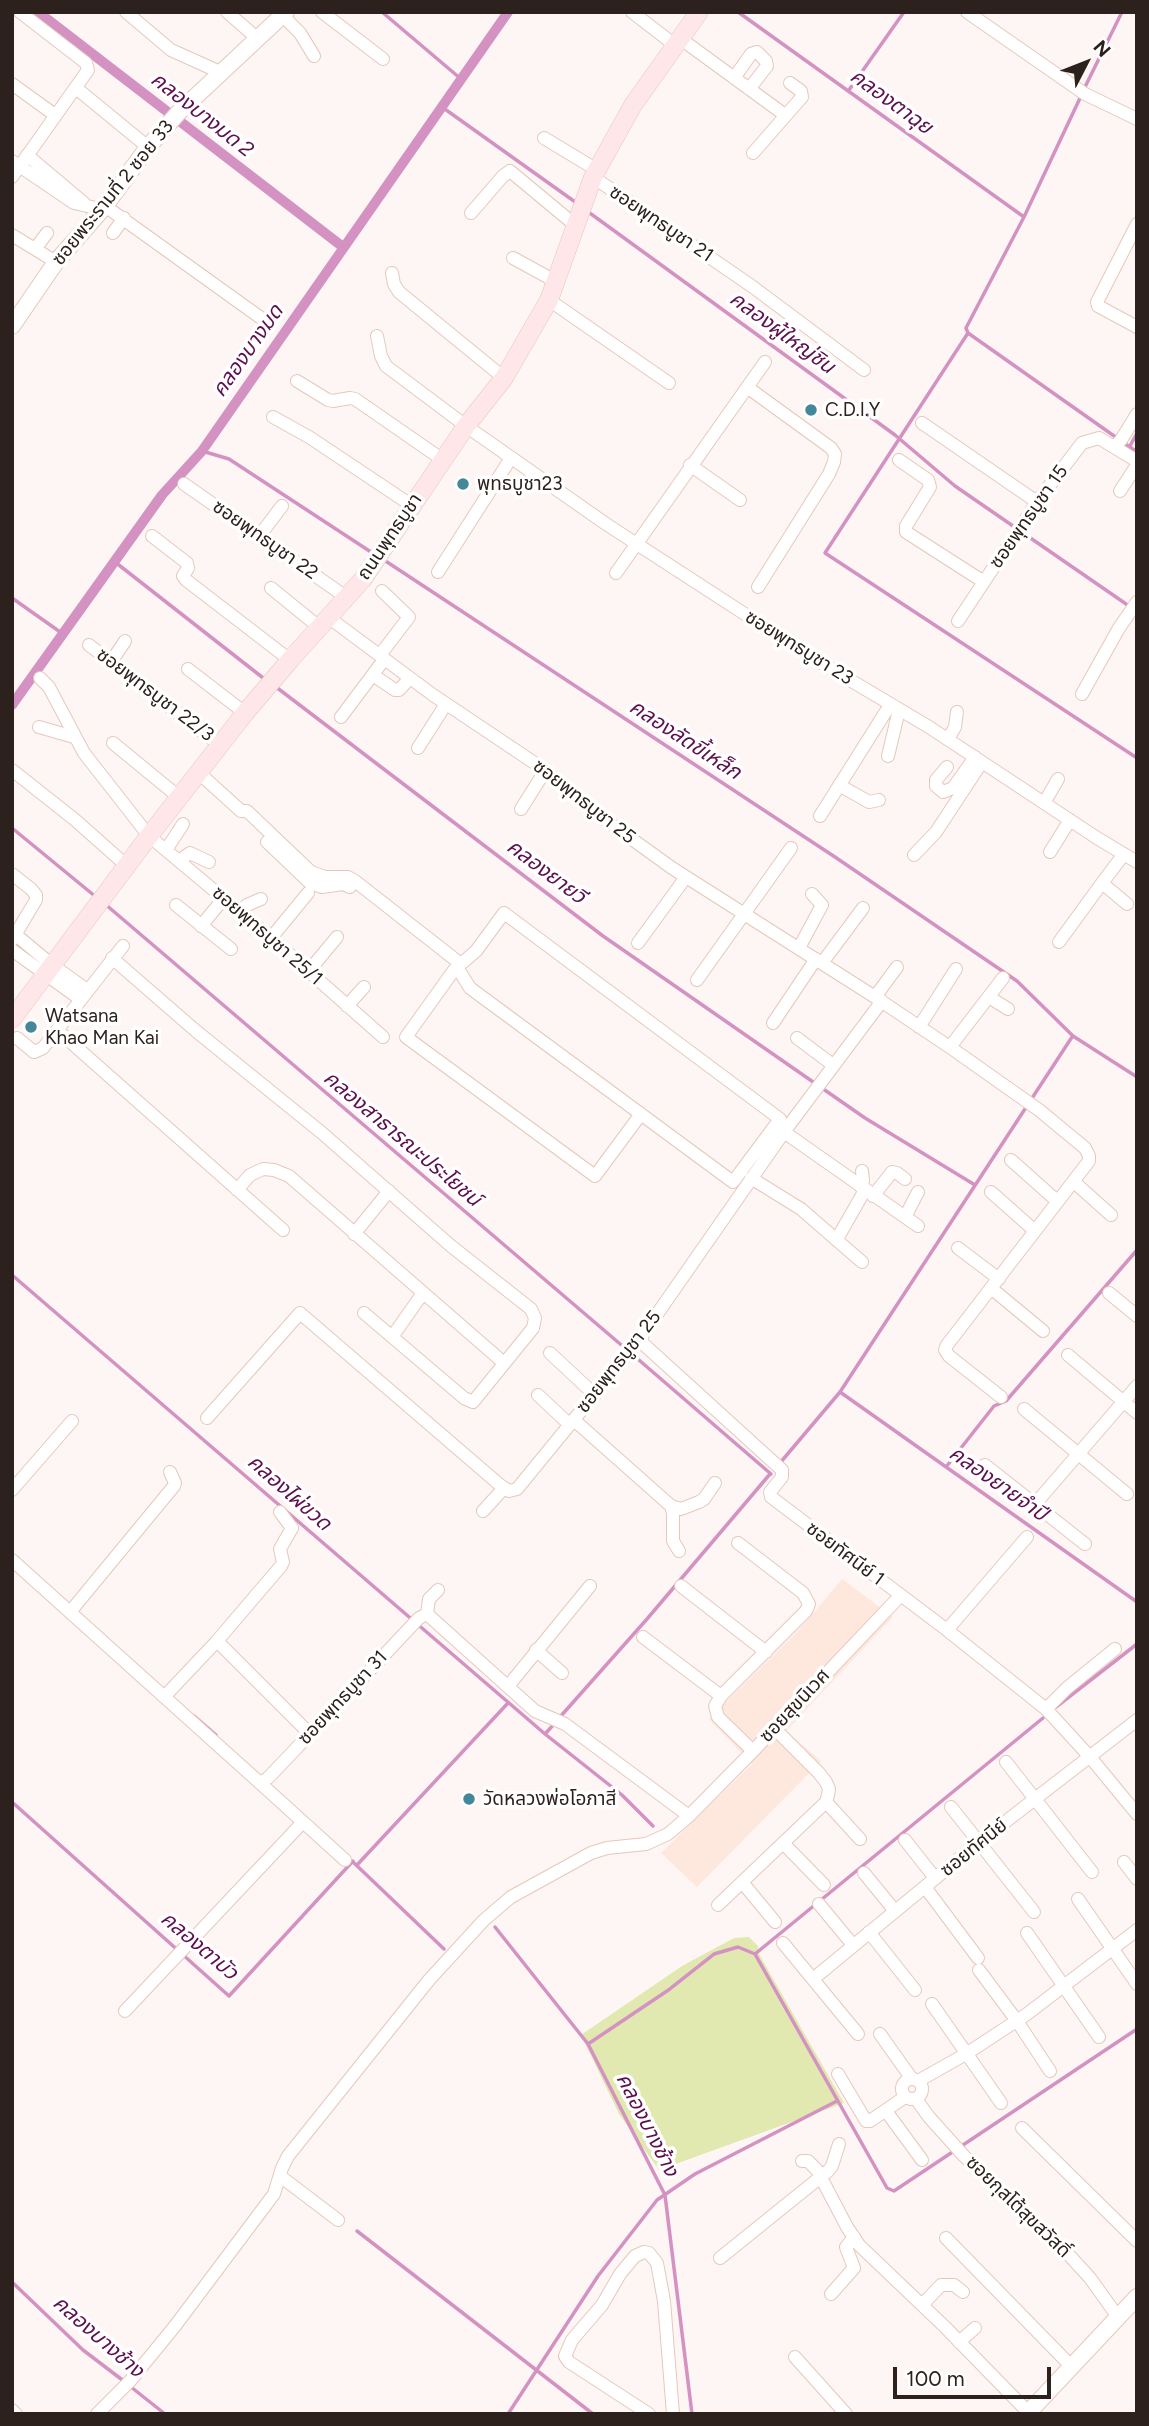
<!DOCTYPE html>
<html>
<head>
<meta charset="utf-8">
<style>
  body { margin:0 }
  #map { position:relative; width:1149px; height:2426px; overflow:hidden; background:#fdf6f4; font-family:Figtree,sans-serif }
  canvas { display:block }
  .frame { position:absolute; inset:0; border:14px solid #2c211c; pointer-events:none }
  .north { position:absolute; left:1051px; top:28px; width:70px; height:70px; -webkit-text-stroke:5px #fff; paint-order:stroke; rotate:48deg; font-size:19px; font-weight:700; line-height:28px; text-align:center; color:#2c211c }
  .north::after { content:''; display:block; margin:auto; width:24px; height:32px; background:#2c211c; clip-path:polygon(50% 0,100% 100%,50% 72%,0 100%) }
  .scale { position:absolute; left:893px; top:2367px; width:158px; height:32px; box-sizing:border-box; border:4px solid #2c211c; border-top:0; padding-left:9px; font-size:21px; line-height:24px; white-space:nowrap; color:#2c211c; -webkit-text-stroke:5px #fff; paint-order:stroke }
</style>
</head>
<body>
<div id="map">
<canvas width="1149" height="2426"></canvas>
<div class="frame"></div>
<div class="north">N</div>
<div class="scale">100 m</div>
</div>
<script>
const ctx = document.querySelector('canvas').getContext('2d');
ctx.lineJoin = 'round';
function fill(path, color) { ctx.fillStyle = color; ctx.fill(path, 'evenodd'); }
const poly = rows => new Path2D(rows.map(r => 'M' + r).join(''));
function stroke(path, color, width, dash) { ctx.strokeStyle = color; ctx.lineWidth = width; ctx.lineCap = dash ? 'butt' : 'round'; ctx.setLineDash(dash || []); ctx.stroke(path); }
function drawText(font, color, halo, rows, align = 'center') {
  ctx.font = font + ' Figtree,"Noto Sans Thai",sans-serif'; ctx.lineWidth = 7; ctx.setLineDash([]); ctx.textBaseline = 'middle'; ctx.strokeStyle = halo; ctx.fillStyle = color; for (const [text, x, y, turn = 0] of rows) {
    ctx.save(); ctx.translate(x, y); ctx.rotate((+turn || 0) * Math.PI / 180); ctx.textAlign = isNaN(turn) ? turn : align; if (halo) ctx.strokeText(text, 0, 0); ctx.fillText(text, 0, 0); ctx.restore();
  }
}
fill(poly([
  [842,1579,893,1617,786,1731,821,1761,697,1887,661,1853,752,1764,709,1719,799,1630]
]), '#fee7dd');
fill(poly([
  [749,1937,758,1946,759,1954,844,2103,659,2170,619,2114,581,2035,682,1966,734,1938]
]), '#e1e9b0');
stroke(poly([
  [382,12,461,79],
  [738,12,1024,217],
  [1084,89,1122,12],
  [849,90,904,12],
  [1081,96,1024,217,966,328,968,333,1117,438],
  [442,107,578,204],
  [587,211,895,435,955,486,1129,606],
  [968,333,825,553,1137,758],
  [1124,443,1137,452],
  [1130,446,1137,433],
  [202,451,229,459,374,554],
  [384,560,835,857,1017,981,1073,1036,1137,1077],
  [115,562,267,681],
  [12,598,63,634],
  [276,687,603,936,865,1118,975,1185],
  [12,828,96,897],
  [105,904,626,1349],
  [12,1275,545,1734,622,1795,653,1826],
  [632,1354,771,1474],
  [840,1392,1137,1602],
  [780,1463,840,1392,1072,1037],
  [946,1467,994,1406,1006,1401,1137,1250],
  [1056,1707,1137,1644],
  [194,1716,216,1735],
  [560,1717,647,1619,770,1474],
  [545,1734,555,1723],
  [12,1802,229,1996,353,1861],
  [353,1862,444,1949],
  [357,1865,508,1703],
  [495,1927,588,2044,665,2195,692,2414],
  [755,1954,887,2188,894,2191,954,2151],
  [588,2044,667,1991,714,1954,738,1947,755,1954,1043,1718],
  [960,2147,1137,2029],
  [357,2231,593,2414],
  [12,2282,83,2350,125,2382],
  [131,2387,165,2414],
  [508,2414,598,2276,657,2200,695,2174,837,2101]
]), '#d392c2', 3.5);
stroke(poly([
  [38,12,343,247],
  [12,705,162,495,202,451,508,12]
]), '#d392c2', 10);
const minor = poly([
  [126,12,171,50,222,73],
  [227,12,258,39],
  [322,12,383,59],
  [632,12,676,46],
  [967,12,1085,94,1137,119],
  [282,15,300,33,314,56],
  [681,39,785,115],
  [734,78,751,54,757,52,766,61,767,66,749,89],
  [12,84,55,115],
  [76,88,148,147],
  [544,138,597,170],
  [753,153,802,97,801,91,790,83],
  [27,155,84,203],
  [12,161,74,203,96,208,105,206,261,318],
  [12,177,88,70,86,63,20,12],
  [593,177,753,287,864,370],
  [471,213,503,176,510,171,575,225],
  [1137,224,1097,302,1098,306,1137,327],
  [113,233,124,218],
  [12,235,56,262],
  [35,249,47,233],
  [513,258,555,281],
  [392,273,394,284,399,292,504,378],
  [549,300,669,383],
  [377,336,381,356,386,366,466,426,606,524,808,655,929,727,1097,838,1137,862],
  [297,381,328,400,333,401,350,398,355,399,443,460],
  [747,387,831,448,835,454,834,462,829,474,758,587],
  [273,417,309,437,411,505],
  [922,423,1037,502],
  [1115,446,1121,440,1137,414],
  [899,460,928,480,930,487,906,526,906,532,984,582],
  [690,465,740,500],
  [184,484,346,597],
  [1120,491,1137,465],
  [260,535,282,506],
  [152,536,187,563,188,568,183,576,186,580,290,660],
  [438,572,511,458],
  [616,573,765,362],
  [271,588,319,627],
  [328,617,433,695,539,766,611,824,672,868,875,997,954,1050,1039,1110,1085,1148,1089,1156,1089,1161,947,1345,945,1350,949,1356,1001,1397],
  [958,621,1037,502,1082,443,1099,438,1137,461],
  [89,645,221,746],
  [380,655,409,617,382,591],
  [111,662,125,641],
  [188,669,245,713],
  [373,675,395,690,399,690,410,678],
  [40,678,49,687,84,753,149,836,271,938,383,1037],
  [1082,694,1119,628,1137,602],
  [341,717,380,665],
  [39,727,74,737],
  [948,739,955,727,957,712],
  [113,743,180,798],
  [418,748,446,704],
  [888,756,899,710],
  [947,767,936,780,936,786,943,792,953,788,975,757],
  [12,770,74,819,127,866],
  [199,773,241,811,247,811,311,872,325,877,348,877,355,881,457,961],
  [839,785,869,802,879,800],
  [1044,803,1058,779],
  [521,809,545,771],
  [820,816,890,705],
  [267,842,310,883,322,887,343,884,350,887],
  [166,850,183,824],
  [1050,852,1070,820],
  [1124,854,1102,883,1127,904],
  [914,855,936,832,982,762],
  [179,861,190,853,209,862],
  [12,874,31,889,36,895,36,900,12,940],
  [176,905,231,949],
  [240,912,247,905,261,899],
  [201,926,224,898],
  [16,935,52,965,87,990],
  [271,938,308,893],
  [1059,942,1102,883],
  [638,943,686,877],
  [799,948,822,905,812,894],
  [12,950,80,999],
  [112,958,196,1031,322,1133,451,1246,531,1309,535,1318,533,1328,473,1402,464,1398,364,1313],
  [822,963,863,908],
  [454,970,406,1037,595,1176,641,1114],
  [308,972,337,937],
  [460,972,470,988,733,1182,780,1119,504,913,476,951,462,963],
  [697,980,791,848],
  [875,997,897,967],
  [989,997,1008,1009],
  [347,1006,364,987],
  [773,1023,816,959],
  [919,1027,956,969],
  [57,1030,283,1230],
  [17,1038,34,1052,43,1048,123,946],
  [797,1038,833,1065],
  [950,1047,1003,978],
  [784,1132,918,1226],
  [1011,1160,1057,1201],
  [751,1178,801,1209,862,1262],
  [1074,1182,1111,1215],
  [861,1187,863,1181,862,1171],
  [237,1190,250,1175,263,1169,274,1170,289,1176,504,1363],
  [991,1192,1035,1231],
  [873,1196,892,1172,897,1173,905,1179],
  [905,1217,918,1192],
  [354,1234,389,1191],
  [837,1239,865,1190],
  [958,1248,999,1279],
  [991,1288,1043,1331],
  [1109,1293,1137,1316],
  [392,1337,423,1293],
  [639,1340,782,1470,782,1477,770,1492,771,1497,947,1630,1046,1709,1090,1757,1137,1814],
  [550,1353,595,1395],
  [1068,1355,1137,1413],
  [538,1395,570,1425],
  [1024,1409,1127,1494],
  [207,1418,300,1313,500,1485,509,1491,517,1489,639,1340,784,1132,882,1001],
  [574,1420,671,1506,673,1513,673,1541,679,1551],
  [985,1465,1085,1544],
  [12,1490,72,1421],
  [1035,1504,1137,1386],
  [671,1506,681,1509,699,1502,704,1499,715,1483],
  [483,1511,504,1488],
  [738,1543,803,1593,809,1604,806,1611,721,1696,715,1706,718,1717,753,1751],
  [12,1560,260,1783,268,1778,289,1756,419,1618,427,1614,535,1711,565,1724,689,1816],
  [681,1586,766,1652],
  [70,1612,174,1486,175,1483,170,1472],
  [427,1614,429,1599,438,1590],
  [947,1630,1027,1537],
  [643,1637,721,1696],
  [217,1641,281,1566,283,1562,280,1549,292,1528,280,1512],
  [536,1650,562,1673],
  [509,1685,590,1586],
  [164,1697,217,1641,310,1734],
  [1046,1709,1067,1688,1115,1649],
  [1006,1762,1092,1872],
  [260,1783,345,1860],
  [826,1802,860,1839],
  [951,1807,1034,1912],
  [905,1840,935,1878],
  [784,1844,824,1885],
  [1124,1862,1137,1879],
  [864,1873,895,1911],
  [742,1882,775,1922],
  [925,1887,978,1958],
  [1078,1899,1137,1984],
  [819,1904,853,1945],
  [718,1905,826,1802,828,1795,829,1789,826,1782,819,1773,774,1728],
  [869,1932,915,1990],
  [1027,1933,1099,2037],
  [783,1943,858,2034],
  [979,1970,1017,2021,1050,2071],
  [813,1979,978,1843,1137,1720],
  [932,2004,1001,2103],
  [125,2011,303,1822],
  [880,2034,912,2079],
  [838,2074,866,2121,870,2121,905,2097],
  '902 2089a10 10 0 1 1 20 0a10 10 0 1 1-20 0Z',
  [918,2081,966,2054,1027,2014,1137,1930],
  [916,2099,929,2117,964,2156,1068,2254,1090,2278,1118,2317],
  [886,2111,922,2160],
  [1022,2128,1137,2241],
  [802,2161,808,2161,817,2170,847,2227,859,2245,945,2327,1028,2412],
  [280,2176,338,2220],
  [946,2238,1071,2366],
  [720,2258,828,2171,832,2166,839,2144],
  [831,2294,854,2268,846,2247,854,2237],
  [922,2305,941,2285,954,2285,963,2292],
  [959,2342,975,2328],
  [795,2357,846,2414],
  [12,2410,16,2414],
  [97,2414,130,2381,175,2326,274,2194,282,2168,288,2156,429,1980,484,1920,511,1897,591,1853,607,1848,646,1844,668,1834,689,1816,753,1751,900,1596],
  [649,2414,569,2362,565,2356,572,2340,602,2305,620,2274,635,2256,644,2252,649,2253,657,2263,664,2301,673,2414]
]);
const tertiary = poly([
  [12,326,56,262,105,206,148,147,179,112,286,12],
  [1027,2414,1137,2297]
]);
const secondary = poly([
  [12,1019,149,836,245,713,290,660,363,579,466,426,504,378,549,300,593,177,633,105,699,12]
]);
stroke(minor, '#e5c8bb', 14);
stroke(tertiary, '#e5c8bb', 18);
stroke(secondary, '#e5c8bb', 19);
stroke(minor, '#fff', 12);
stroke(tertiary, '#fff', 16);
stroke(secondary, '#fee6e9', 18);
for (const [x, y, r, color] of [
  [811,410,7,"#448798"],
  [463,484,7,"#448798"],
  [31,1027,7,"#448798"],
  [469,1799,7,"#448798"]
]) { const dot = new Path2D(); dot.arc(x, y, r, 0, 2 * Math.PI); ctx.fillStyle = color; ctx.fill(dot); stroke(dot, '#fff', 2.5); }
drawText('19px', '#2c211c', '#fff', [
  ["ซอยพระรามที่ 2 ซอย 33",113,193,-51],
  ["ซอยพุทธบูชา 21",661,224,34],
  ["ซอยพุทธบูชา 15",1029,517,-55],
  ["ถนนพุทธบูชา",390,537,-56],
  ["ซอยพุทธบูชา 22",265,540,35],
  ["ซอยพุทธบูชา 23",799,648,32],
  ["ซอยพุทธบูชา 22/3",155,695,37],
  ["ซอยพุทธบูชา 25",584,802,38],
  ["ซอยพุทธบูชา 25/1",267,936,41],
  ["ซอยพุทธบูชา 25",619,1362,-52],
  ["ซอยทัศนีย์ 1",845,1554,37],
  ["ซอยพุทธบูชา 31",343,1698,-47],
  ["ซอยสุขนิเวศ",795,1706,-47],
  ["ซอยทัศนีย์",974,1848,-39],
  ["ซอยกุสโต้สุขสวัสดิ์",1018,2207,44]
]);
drawText('19px', '#2c211c', '#fff', [
  ["C.D.I.Y",825,410],
  ["พุทธบูชา23",477,484],
  ["Watsana",45,1016],
  ["Khao Man Kai",45,1038],
  ["วัดหลวงพ่อโอภาสี",483,1799]
], 'left');
drawText('italic 21px', '#5d104f', '#fff', [
  ["คลองตาฉุย",891,102,36],
  ["คลองบางมด 2",202,115,38],
  ["คลองผู้ใหญ่ชิน",782,333,36],
  ["คลองบางมด",248,351,-55],
  ["คลองลัดขี้เหล็ก",685,740,33],
  ["คลองยายวี",546,872,37],
  ["คลองสาธารณะประโยชน์",402,1139,40],
  ["คลองยายจำปี",998,1484,35],
  ["คลองไผ่ขวด",289,1493,41],
  ["คลองตาบัว",199,1946,40],
  ["คลองบางช้าง",647,2125,63],
  ["คลองบางช้าง",98,2337,41]
]);
</script>
</body>
</html>
